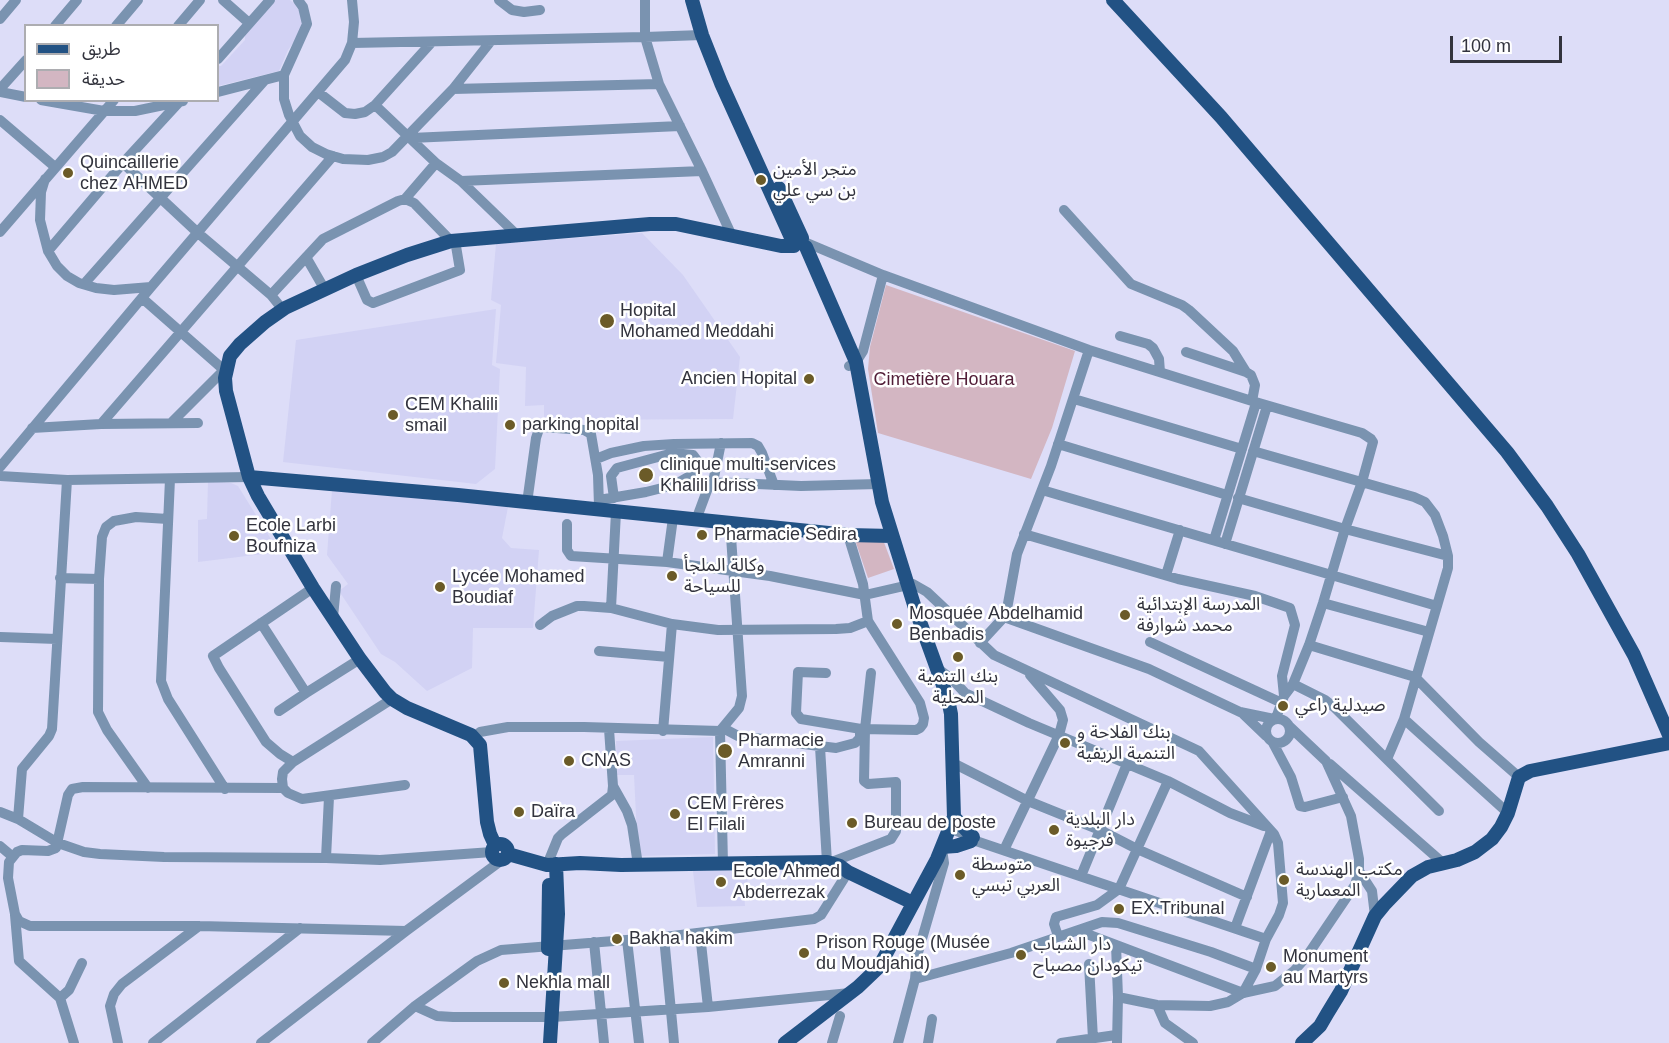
<!DOCTYPE html>
<html>
<head>
<meta charset="utf-8">
<style>
  body { margin:0 }
  #map { position:relative; width:1669px; height:1043px; overflow:hidden; background:#ddddf8; font-family:Helvetica,"Noto Sans Arabic",sans-serif }
  canvas { display:block }
  .legend { position:absolute; left:24px; top:24px; width:195px; height:78px; box-sizing:border-box; background:#fff; border:2px solid #adadb1; margin:0; padding:8px 10px; list-style:none; font-size:18px; color:#32333d }
  .legend li { display:flex; align-items:center; gap:12px; height:30px }
  .legend b { width:30px; border:2px solid #adadb1 }
  .scale { position:absolute; left:1450px; top:36px; width:112px; height:27px; box-sizing:border-box; border:3px solid #32333d; border-top:0; padding-left:8px; font-size:18px; line-height:21px; white-space:nowrap; color:#32333d; -webkit-text-stroke:4px #fff; paint-order:stroke }
</style>
</head>
<body>
<div id="map">
<canvas width="1669" height="1043"></canvas>
<ul class="legend">
<li><b style="height:8px;background:#225284"></b>طريق</li>
<li><b style="height:16px;background:#d3b6c2"></b>حديقة</li>
</ul>
<div class="scale">100 m</div>
</div>
<script>
const ctx = document.querySelector('canvas').getContext('2d');
ctx.lineJoin = 'round';
function fill(path, color) { ctx.fillStyle = color; ctx.fill(path, 'evenodd'); }
const poly = rows => new Path2D(rows.map(r => 'M' + r).join(''));
function stroke(path, color, width, dash) { ctx.strokeStyle = color; ctx.lineWidth = width; ctx.lineCap = dash ? 'butt' : 'round'; ctx.setLineDash(dash || []); ctx.stroke(path); }
function drawText(font, color, halo, rows, align = 'center') {
  ctx.font = font + ' Helvetica,"Noto Sans Arabic",sans-serif'; ctx.lineWidth = 5; ctx.setLineDash([]); ctx.textBaseline = 'middle'; ctx.strokeStyle = halo; ctx.fillStyle = color; for (const [text, x, y, turn = 0] of rows) {
    ctx.save(); ctx.translate(x, y); ctx.rotate((+turn || 0) * Math.PI / 180); ctx.textAlign = isNaN(turn) ? turn : align; if (halo) ctx.strokeText(text, 0, 0); ctx.fillText(text, 0, 0); ctx.restore();
  }
}
fill(poly([
  [274,0,290,0,297,6,303,20,299,35,288,50,279,71,218,86,218,66,221,66,245,40,245,34],
  [642,233,683,275,740,357,733,419,544,420,544,405,525,406,526,367,496,363,501,305,491,300,496,244],
  [496,309,492,365,500,369,495,469,476,484,283,462,296,340],
  [208,481,231,483,238,486,279,552,198,562,198,520,207,519],
  [332,490,508,507,502,538,511,548,539,550,533,628,473,628,472,668,427,691,395,662,381,654,339,591,348,584,327,555],
  [713,737,715,854,638,856,634,775,617,775,616,741],
  [747,870,748,893,744,893,745,906,697,907,693,871]
]), '#d2d2f4');
fill(poly([
  [886,285,1075,351,1052,428,1031,479,878,433,868,369,870,347],
  [854,537,882,537,894,569,868,578]
]), '#d3b6c2');
stroke(poly([
  [223,0,249,23],
  [298,0,303,7,307,24,284,75,284,99,289,115,300,136,312,147,326,154,343,159,368,160,383,157,392,152,453,89,491,41],
  [499,0,512,10,524,12,540,10],
  [645,0,645,37,659,84,702,171,732,236],
  [0,19,16,0],
  [55,26,77,0],
  [116,26,138,0],
  [178,26,200,0],
  [352,43,645,37,702,35],
  [218,59,270,0],
  [0,89,26,60],
  [453,89,659,84],
  [0,92,26,97],
  [218,92,284,75],
  [318,92,345,113,355,114,365,112,375,105,432,42],
  [41,100,104,111,135,111,183,101],
  [375,105,436,163,461,181,518,236],
  [0,120,55,167],
  [411,138,680,126],
  [123,163,198,233,271,295,283,310],
  [45,179,41,192,40,220,48,251,57,266,67,276,79,283,96,288,114,290,151,287],
  [461,181,702,171],
  [405,199,436,163],
  [1064,210,1131,284,1182,305,1189,310,1233,351,1246,372],
  [0,232,114,100],
  [807,243,883,275,1089,350,1252,401,1362,433,1371,439,1373,442,1362,482,1345,529,1323,603,1309,645,1293,684,1284,696,1276,718],
  [48,251,123,163,181,100],
  [306,257,325,290],
  [356,275,367,300,373,303,460,270,455,240],
  [84,284,265,80],
  [271,295,323,239,398,201,405,199,414,203,451,241],
  [142,298,224,370],
  [1120,336,1148,344,1153,348,1159,359,1160,372],
  [1186,352,1246,372,1251,375,1255,385,1252,401],
  [849,366,856,362,863,351,883,275],
  [1074,399,1242,449],
  [171,423,227,367],
  [101,424,333,156],
  [32,428,101,424,198,423],
  [1058,444,1227,495],
  [1253,451,1414,497,1425,502,1435,515,1443,536,1448,556,1448,568,1404,719,1387,759],
  [596,459,611,453,644,446,674,444,752,443,758,446,762,453,774,485],
  [0,467,151,287,345,60,352,43,354,22,352,0],
  [0,476,67,480,249,477],
  [170,479,161,681,168,699,225,789],
  [713,482,721,443],
  [1042,490,1437,606],
  [1238,498,1345,529,1448,556],
  [599,500,646,492,674,485,695,473,699,463,693,455,673,453,617,468,611,476,614,498],
  [527,503,536,438,539,429,543,427,584,430,591,434,598,475,599,506],
  [696,520,709,485,713,482,801,486,878,484],
  [567,524,567,550,571,556,667,562,733,571,770,576,865,595,913,584,927,592,994,655,1199,751,1274,834,1278,843,1283,903,1279,915,1266,939,1256,969,1243,993,1079,931],
  [1024,534,1178,579,1255,596,1290,608,1295,625,1282,676,1284,696],
  [1214,540,1256,403],
  [1225,544,1267,406],
  [667,562,673,518],
  [1166,575,1180,530],
  [60,578,99,579],
  [1323,603,1429,632],
  [611,608,616,512],
  [333,617,336,586],
  [1004,617,1149,669,1240,712,1274,719],
  [261,623,306,693,360,659],
  [540,625,552,616,577,606,584,606,611,608,672,624,718,630,836,629,850,628,868,621],
  [0,637,57,639],
  [1150,642,1282,703],
  [980,643,1004,617,1007,609,1017,554,1051,466,1089,350],
  [1309,645,1415,677,1479,742,1519,777],
  [599,651,669,657],
  [937,668,953,680,965,693,1029,723,1168,781,1230,813,1264,826],
  [826,673,798,672,796,713,801,719,861,729,916,730,920,728,923,724,924,718,920,703,868,621,863,584,848,535],
  [1293,684,1325,700,1334,707,1439,811],
  [392,699,293,762,283,772,282,779,283,788,288,793,302,799,405,785],
  [279,711,306,693],
  [1241,712,1266,736],
  '1266 731a12 12 0 1 1 24 0a12 12 0 1 1-24 0Z',
  [1404,719,1508,813],
  [723,728,738,736,836,748,855,743,860,738,860,729],
  [663,731,672,624],
  [720,731,723,864],
  [474,737,480,732,508,727,584,727,720,731,739,708,742,696,730,522],
  [1273,743,1291,777,1300,806,1305,807,1343,797],
  [820,747,827,862],
  [293,762,280,754,266,742,219,668,213,656,313,588],
  [953,763,1028,801,1100,830,1137,849,1247,897],
  [1330,764,1443,863],
  [613,786,627,811,632,825,638,865],
  [148,788,107,730,98,712,99,579,102,537,106,527,114,521,136,517,168,519],
  [283,788,83,787,72,789,68,795,56,848,48,851,22,850,17,852,9,862,8,878,15,914,19,921,30,926,199,926,406,931],
  [0,812,18,819,58,843,84,852,100,854,164,857,326,858,380,860,492,852],
  [18,819,22,769,49,736,52,729,67,480],
  [951,829,973,837,976,841,1266,939],
  [0,846,13,857],
  [1004,850,1059,735,1063,720,1060,710,1030,675],
  [326,858,329,797],
  [832,862,891,839,896,831,896,782,868,784,864,781,865,729,871,673],
  [547,865,558,838,562,834,612,795,613,786,609,729],
  [1359,871,1372,891,1375,916],
  [1081,876,1127,764],
  [15,915,19,961,60,998,74,1043],
  [1235,928,1271,831],
  [700,934,708,1007],
  [1058,936,1054,924,1056,917,1097,905,1119,889,1168,781],
  [664,937,674,1043],
  [627,940,639,1043],
  [594,942,604,1043],
  [1116,945,1118,997,1117,1043],
  [1089,964,1093,1039],
  [915,979,1011,953,1102,922,1118,923,1211,952,1256,969],
  [1118,997,1157,1005,1210,1006,1228,1002,1243,993,1275,986,1294,971,1307,956,1355,885,1359,871,1359,859,1351,816,1326,761,1289,726],
  [60,998,69,990,82,963],
  [1157,1005,1165,1023,1193,1043],
  [415,1006,437,1016,453,1017,552,1017,708,1007,850,993],
  [118,1043,110,1006,114,994,122,984,199,926],
  [153,1043,300,928],
  [261,1043,406,931,502,860],
  [372,1043,415,1006,477,961,501,950,664,937,814,919,821,915,848,872],
  [832,1043,840,1016],
  [898,1043,915,979,917,956,944,863,942,849],
  [928,1043,932,1019],
  [1061,1043,1116,1035]
]), '#7a93b0', 10);
stroke(poly([
  [692,0,702,35,721,83,794,244],
  [1113,0,1221,117,1507,452,1547,506,1578,554,1634,655,1669,735],
  [779,188,802,238],
  [249,477,458,495,848,535,892,536],
  [954,817,973,837],
  '492 852a8 8 0 1 1 16 0a8 8 0 1 1-16 0Z',
  [495,845,490,834,487,822,480,745,471,735,407,708,392,699,385,692,360,659,313,588,258,496,249,477,226,391,225,378,230,356,240,344,265,322,285,308,356,275,407,255,451,241,650,224,676,224,781,246,794,246],
  [942,847,956,846,971,841],
  [508,854,547,865,580,863,621,865,827,862,840,866,848,872,913,903],
  [548,949,549,885],
  [550,1043,558,914,556,864],
  [785,1043,858,987,879,967,937,859,954,817,951,714,948,699,915,608,882,502,856,362,806,247],
  [1302,1043,1320,1026,1327,1014,1341,991,1375,916,1384,905,1412,876,1428,867,1457,860,1475,852,1492,839,1501,827,1508,813,1519,777,1530,771,1669,743]
]), '#225284', 14);
for (const [x, y, r, color] of [
  [68,173,6,"#6b5b28"],
  [761,180,6,"#6b5b28"],
  [607,321,8,"#6b5b28"],
  [809,379,6,"#6b5b28"],
  [393,415,6,"#6b5b28"],
  [510,425,6,"#6b5b28"],
  [646,475,8,"#6b5b28"],
  [702,535,6,"#6b5b28"],
  [234,536,6,"#6b5b28"],
  [672,576,6,"#6b5b28"],
  [440,587,6,"#6b5b28"],
  [1125,615,6,"#6b5b28"],
  [897,624,6,"#6b5b28"],
  [958,657,6,"#6b5b28"],
  [1283,706,6,"#6b5b28"],
  [1065,743,6,"#6b5b28"],
  [725,751,8,"#6b5b28"],
  [569,761,6,"#6b5b28"],
  [519,812,6,"#6b5b28"],
  [675,814,6,"#6b5b28"],
  [852,823,6,"#6b5b28"],
  [1054,830,6,"#6b5b28"],
  [960,875,6,"#6b5b28"],
  [1284,880,6,"#6b5b28"],
  [721,882,6,"#6b5b28"],
  [1119,909,6,"#6b5b28"],
  [617,939,6,"#6b5b28"],
  [804,953,6,"#6b5b28"],
  [1021,955,6,"#6b5b28"],
  [1271,967,6,"#6b5b28"],
  [504,983,6,"#6b5b28"]
]) { const dot = new Path2D(); dot.arc(x, y, r, 0, 2 * Math.PI); ctx.fillStyle = color; ctx.fill(dot); stroke(dot, '#fff', 2); }
drawText('18px', '#32333d', '#fff', [
  ["Quincaillerie",80,163],
  ["chez AHMED",80,184],
  ["متجر الأمين",773,170],
  ["بن سي علي",773,191],
  ["Hopital",620,311],
  ["Mohamed Meddahi",620,332],
  ["Ancien Hopital",797,379,"right"],
  ["CEM Khalili",405,405],
  ["smail",405,426],
  ["parking hopital",522,425],
  ["clinique multi-services",660,465],
  ["Khalili Idriss",660,486],
  ["Ecole Larbi",246,526],
  ["Boufniza",246,547],
  ["Pharmacie Sedira",714,535],
  ["وكالة الملجأ",684,566],
  ["للسياحة",684,587],
  ["Lycée Mohamed",452,577],
  ["Boudiaf",452,598],
  ["المدرسة الإبتدائية",1137,605],
  ["محمد شوارفة",1137,626],
  ["Mosquée Abdelhamid",909,614],
  ["Benbadis",909,635],
  ["بنك التنمية",958,677,"center"],
  ["المحلية",958,698,"center"],
  ["صيدلية راعي",1295,706],
  ["بنك الفلاحة و",1077,733],
  ["التنمية الريفية",1077,754],
  ["Pharmacie",738,741],
  ["Amranni",738,762],
  ["CNAS",581,761],
  ["CEM Frères",687,804],
  ["El Filali",687,825],
  ["Daïra",531,812],
  ["دار البلدية",1066,820],
  ["فرجيوة",1066,841],
  ["Bureau de poste",864,823],
  ["متوسطة",972,865],
  ["العربي تبسي",972,886],
  ["مكتب الهندسة",1296,870],
  ["المعمارية",1296,891],
  ["Ecole Ahmed",733,872],
  ["Abderrezak",733,893],
  ["EX.Tribunal",1131,909],
  ["Bakha hakim",629,939],
  ["Prison Rouge (Musée",816,943],
  ["du Moudjahid)",816,964],
  ["دار الشباب",1033,945],
  ["تيكودان مصباح",1033,966],
  ["Monument",1283,957],
  ["au Martyrs",1283,978],
  ["Nekhla mall",516,983]
], 'left');
drawText('18px', '#511d37', '#fff', [
  ["Cimetière Houara",944,380]
]);
</script>
</body>
</html>
